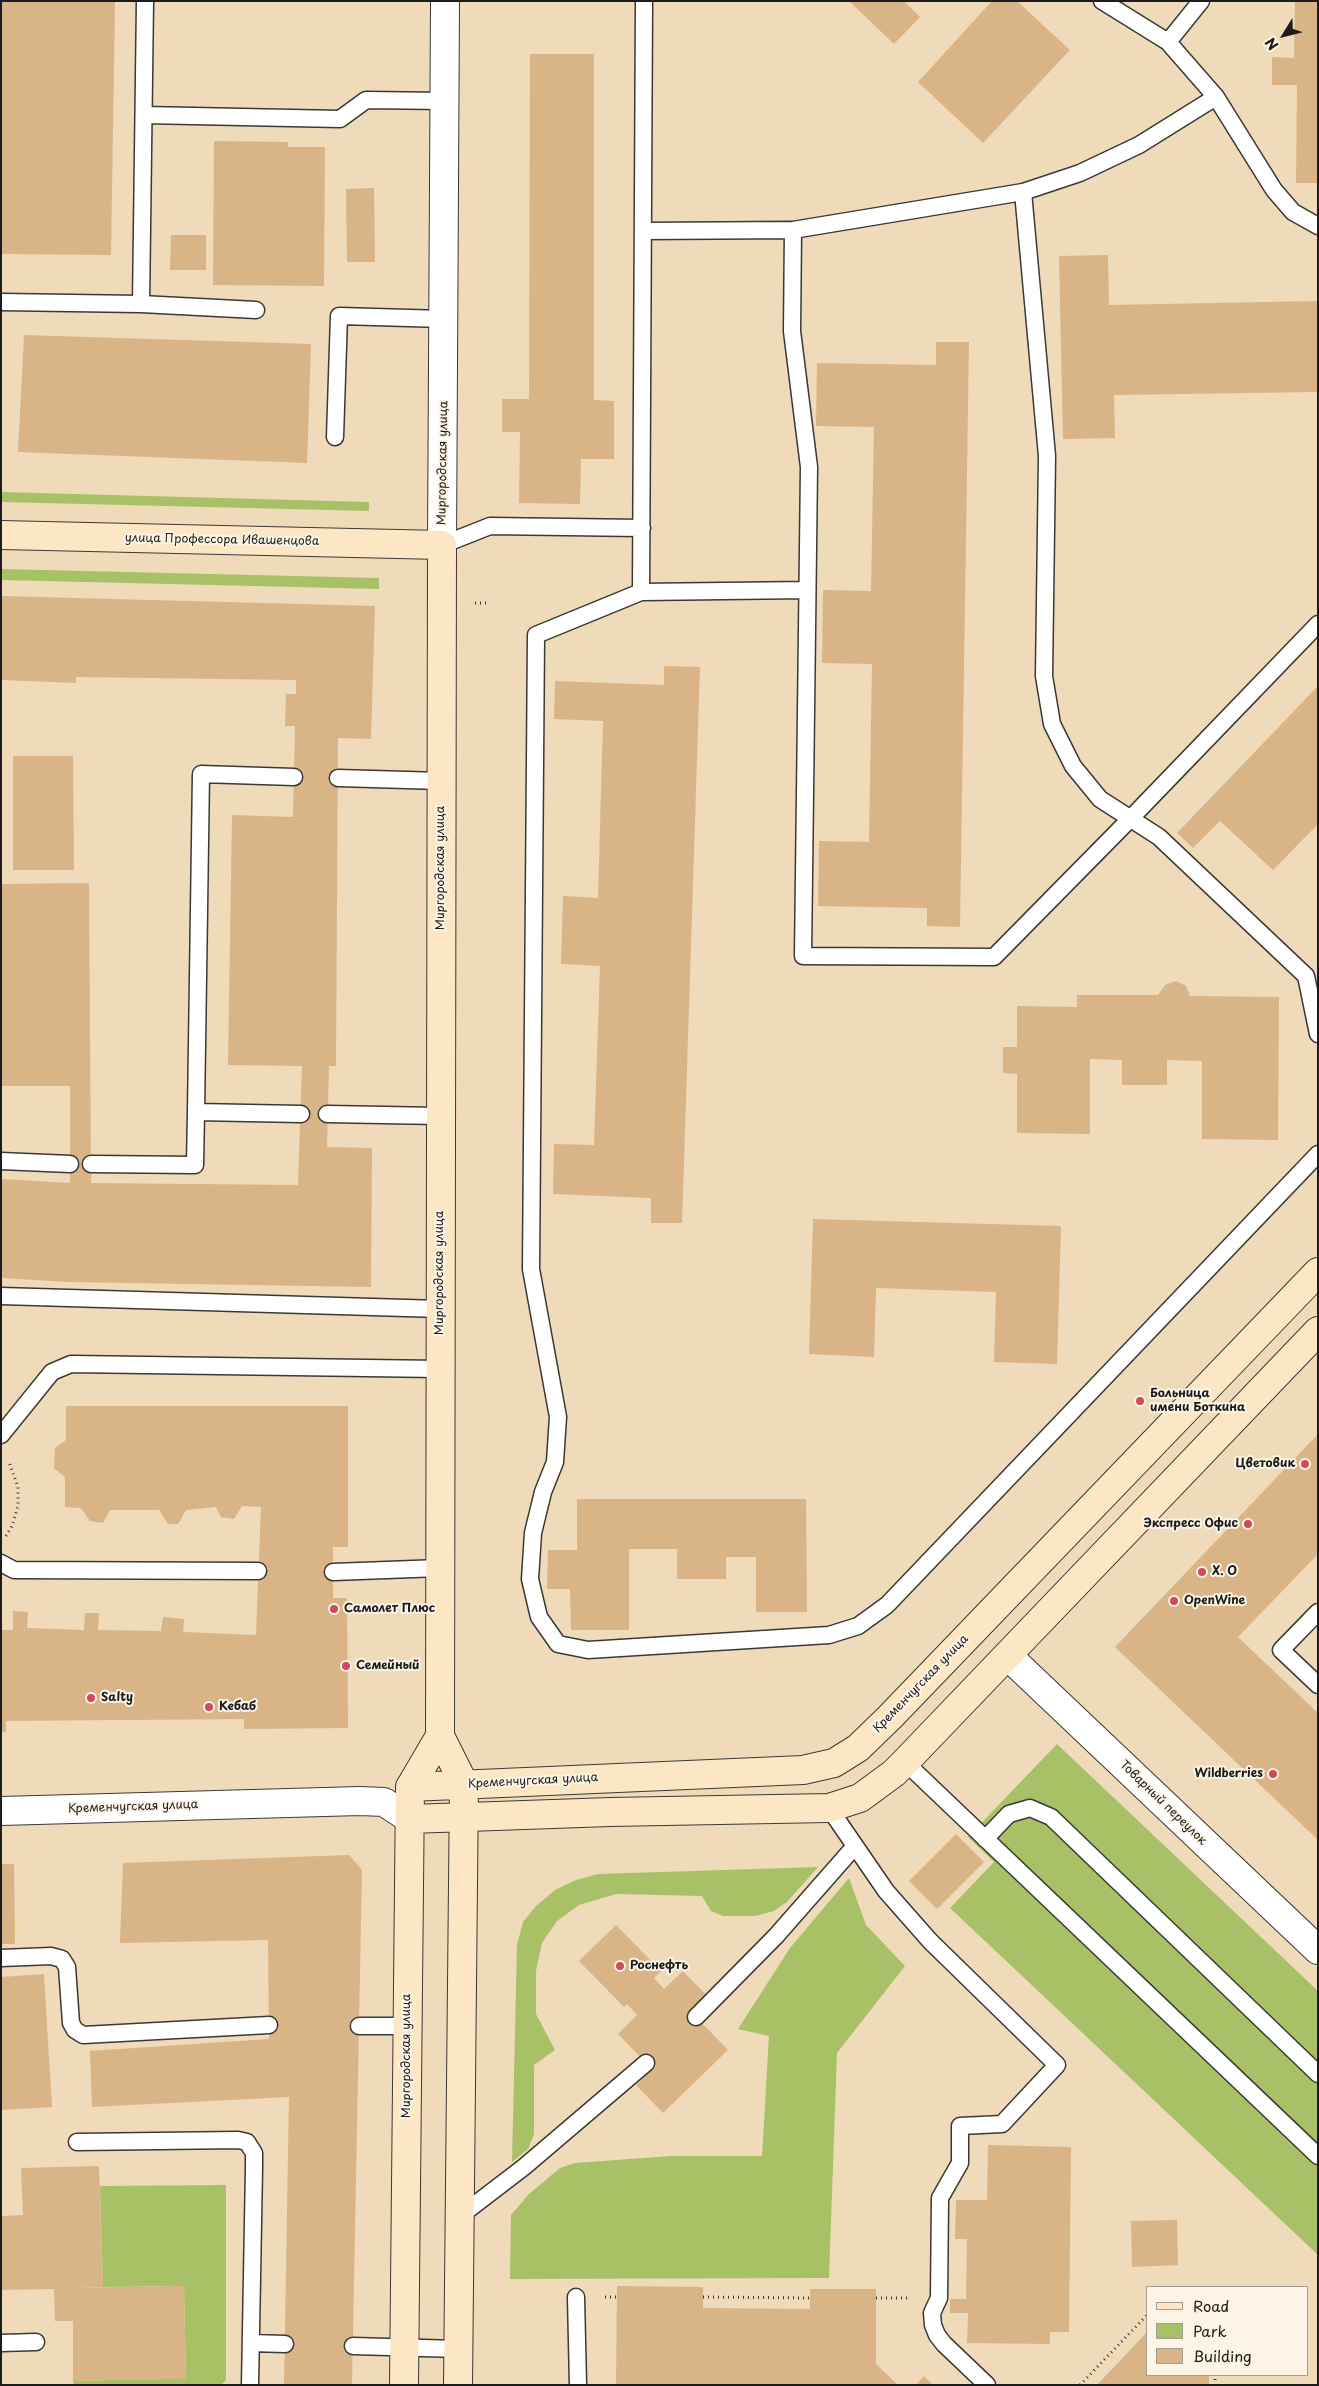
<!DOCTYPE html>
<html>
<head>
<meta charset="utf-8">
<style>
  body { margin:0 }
  #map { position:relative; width:1319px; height:2386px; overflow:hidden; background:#efdbba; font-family:"Playpen Sans",sans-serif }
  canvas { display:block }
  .frame { position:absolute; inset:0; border:2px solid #1c1c1c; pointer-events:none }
  .legend { position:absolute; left:1146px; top:2286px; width:162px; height:90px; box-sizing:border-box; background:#fcf5e5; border:1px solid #a29e95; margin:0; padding:6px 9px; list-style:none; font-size:15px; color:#1c1c1c }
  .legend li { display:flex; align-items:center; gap:10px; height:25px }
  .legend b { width:25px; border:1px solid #a29e95 }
  .north { position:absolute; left:1259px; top:10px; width:50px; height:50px; -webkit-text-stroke:4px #fcf5e5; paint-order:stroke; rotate:234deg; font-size:14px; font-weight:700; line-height:20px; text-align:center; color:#1c1c1c }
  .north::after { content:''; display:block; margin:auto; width:18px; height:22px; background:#1c1c1c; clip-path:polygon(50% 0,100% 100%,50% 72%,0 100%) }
</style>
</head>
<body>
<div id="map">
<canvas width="1319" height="2386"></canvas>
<div class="frame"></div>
<ul class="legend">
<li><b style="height:6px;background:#fce6c4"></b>Road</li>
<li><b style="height:14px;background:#a9c166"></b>Park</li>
<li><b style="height:14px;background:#d8b487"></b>Building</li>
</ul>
<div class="north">N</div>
</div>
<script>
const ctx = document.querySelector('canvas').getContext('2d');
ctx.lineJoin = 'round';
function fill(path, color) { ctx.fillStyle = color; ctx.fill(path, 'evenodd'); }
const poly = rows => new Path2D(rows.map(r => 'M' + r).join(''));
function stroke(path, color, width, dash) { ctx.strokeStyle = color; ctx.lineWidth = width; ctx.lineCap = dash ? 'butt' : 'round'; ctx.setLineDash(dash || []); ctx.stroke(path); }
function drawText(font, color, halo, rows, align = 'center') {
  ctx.font = font + ' "Playpen Sans",sans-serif'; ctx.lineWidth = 4; ctx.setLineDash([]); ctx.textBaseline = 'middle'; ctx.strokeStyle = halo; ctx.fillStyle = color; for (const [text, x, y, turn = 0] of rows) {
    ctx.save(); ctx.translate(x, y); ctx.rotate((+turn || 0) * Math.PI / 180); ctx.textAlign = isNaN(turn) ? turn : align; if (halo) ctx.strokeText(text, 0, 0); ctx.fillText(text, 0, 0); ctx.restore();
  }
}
fill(poly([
  [1,492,369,502,369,511,1,502],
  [1,569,379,578,379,589,1,580],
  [1057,1744,1318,1991,1318,2255,950,1908,994,1862,968,1837],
  [818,1867,787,1902,774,1911,755,1916,723,1916,711,1911,702,1896,616,1894,579,1905,557,1921,542,1943,536,1971,536,2014,555,2050,534,2065,534,2134,528,2149,512,2162,517,1945,523,1922,536,1906,555,1890,576,1880,598,1874],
  [849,1878,866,1925,905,1966,837,2053,829,2278,510,2279,511,2215,529,2194,560,2168,575,2163,671,2156,762,2156,769,2036,738,2029,790,1948],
  [226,2185,226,2380,221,2385,74,2385,73,2381,186,2378,184,2286,103,2287,100,2186]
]), '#a9c166');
fill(poly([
  [1,1,115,1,111,255,1,254],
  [849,1,904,1,920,17,894,44],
  [992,1,1017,1,1070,50,983,143,918,82],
  [1295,1,1318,1,1318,183,1296,183,1297,85,1272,85,1272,57,1294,58],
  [530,54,594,54,594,400,614,401,614,459,581,459,580,504,519,503,520,432,502,432,502,399,529,399],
  [214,141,288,142,288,147,325,147,324,286,213,285],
  [374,188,375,262,347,262,346,189],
  [171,235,206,235,206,270,170,270],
  [1108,255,1109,305,1318,301,1318,392,1114,395,1115,438,1063,439,1059,256],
  [24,335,311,344,307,463,18,452],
  [936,342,969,342,960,927,927,926,927,908,818,906,819,841,869,842,872,664,822,663,823,590,871,591,874,427,816,426,817,363,936,365],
  [1,596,375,606,371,739,338,738,336,1066,329,1066,327,1147,372,1148,371,1287,69,1282,1,1278,1,1179,70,1183,70,1086,1,1086,1,884,89,883,91,1183,298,1185,302,1066,228,1065,232,815,293,817,295,726,285,726,286,694,296,694,296,680,76,677,76,683,1,680],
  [664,666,700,667,682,1223,651,1223,651,1198,553,1194,554,1144,594,1145,600,966,561,964,563,896,598,898,603,721,554,719,555,681,664,685],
  [1318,686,1318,824,1273,870,1220,821,1193,848,1177,833],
  [13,756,73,756,74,870,13,870],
  [1176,981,1186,986,1190,996,1279,997,1278,1140,1202,1139,1202,1061,1167,1060,1167,1085,1122,1085,1122,1060,1090,1059,1090,1134,1017,1133,1017,1074,1003,1073,1003,1047,1017,1047,1017,1006,1077,1007,1077,995,1158,995,1165,985],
  [813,1219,1061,1226,1057,1364,994,1362,996,1292,876,1288,874,1357,809,1354],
  [66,1406,348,1406,348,1547,333,1547,333,1598,347,1598,348,1728,244,1729,244,1719,6,1721,6,1732,1,1732,1,1630,13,1630,13,1611,28,1612,27,1628,84,1630,85,1613,99,1613,98,1630,161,1631,163,1617,184,1619,183,1632,256,1635,261,1507,242,1506,234,1519,221,1517,216,1507,186,1510,178,1524,168,1524,159,1510,110,1510,103,1523,90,1521,81,1508,65,1507,65,1477,54,1468,55,1448,66,1440],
  [1318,1434,1318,1554,1238,1637,1318,1713,1318,1840,1115,1647],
  [577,1499,806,1499,807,1612,756,1612,756,1557,726,1557,726,1579,677,1579,677,1549,629,1549,629,1630,571,1630,570,1589,547,1589,548,1550,577,1550],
  [956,1834,984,1862,937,1909,909,1881],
  [349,1855,362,1870,352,2385,284,2385,289,2097,92,2107,90,2051,269,2039,268,1940,120,1943,123,1863],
  [1,1864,14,1864,15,1944,1,1944],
  [616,1925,661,1971,654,1978,664,1989,683,1971,710,1999,696,2017,728,2050,663,2113,636,2085,652,2069,618,2034,637,2015,627,2004,624,2007,579,1961],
  [44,1974,52,2107,1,2110,1,1977],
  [988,2145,1071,2147,1069,2332,1050,2332,1050,2344,967,2343,968,2313,950,2313,950,2299,966,2299,967,2239,955,2239,956,2200,987,2200],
  [99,2166,103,2287,67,2288,184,2286,186,2379,73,2381,73,2321,55,2321,54,2289,1,2290,1,2216,23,2215,21,2168],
  [1177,2220,1178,2265,1132,2267,1131,2221],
  [617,2286,703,2287,703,2308,810,2309,810,2289,876,2289,876,2364,898,2385,616,2385],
  [1148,2331,1148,2375,1209,2375,1209,2385,1097,2385],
  [924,2376,933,2385,916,2385]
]), '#d8b487');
const lane = poly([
  [1102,1,1168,42,1216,97,1274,190,1293,212,1318,226],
  [1168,42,1201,1],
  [144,115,340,119,366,100,445,101],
  [1023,192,1047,456,1044,676,1052,724,1073,766,1100,799,1159,837,1306,976,1318,1034],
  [793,230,792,331,809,467,803,956,994,957,1131,818,1318,624],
  [643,231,793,230,1023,192,1080,173,1139,145,1216,97],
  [1,302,141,304,256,310],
  [141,304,145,1],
  [335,437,339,316,444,319],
  [442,545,490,526,642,528],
  [807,590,641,592,536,635,531,1269,558,1417,555,1462,543,1492,533,1533,530,1579,539,1617,558,1644,588,1650,829,1635,858,1626,887,1605,1318,1154],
  [641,592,644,1],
  [338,778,441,781],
  [196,1112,201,774,294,777],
  [327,1114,440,1116],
  [1,1161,70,1164],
  [91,1164,195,1165,196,1112,301,1114],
  [1,1296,440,1309],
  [1,1435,52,1372,71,1364,440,1369],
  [1,1563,14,1570,258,1571],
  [333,1572,440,1568],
  [1318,1612,1281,1650,1318,1685],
  [905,1762,1318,2156],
  [829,1808,886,1891,930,1941,1057,2065,1002,2124,960,2126,960,2163,940,2198,939,2298,932,2313,933,2325,937,2335,944,2344,987,2385],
  [985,1839,1009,1814,1030,1808,1051,1817,1318,2074],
  [1,1958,51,1956,62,1959,67,1967,71,2023,75,2030,83,2035,269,2025],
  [696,2017,776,1936,855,1846],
  [359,2026,407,2026],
  [77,2142,238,2140,247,2142,254,2153,254,2168,250,2385],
  [460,2216,524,2167,646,2063],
  [576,2297,578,2385],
  [1,2343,36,2342],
  [251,2343,285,2344],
  [353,2346,458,2349]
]);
const street = poly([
  [442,545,445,1],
  [1008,1656,1318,1950],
  [1,1811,360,1801,384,1802,410,1819]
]);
const secondary = poly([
  [1,535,442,545,440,1736,464,1784,458,2385],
  [410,1787,803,1770,834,1763,858,1748,890,1717,1318,1272],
  [410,1819,610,1812,829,1808,860,1798,894,1773,905,1762,1318,1331],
  [404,2385,410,1787,440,1736]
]);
stroke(lane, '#3c3934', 19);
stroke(street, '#3c3934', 30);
stroke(secondary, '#3c3934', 30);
stroke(poly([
  [475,603,490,603],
  [6,1536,12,1526,18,1506,18,1487,9,1462],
  [605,2297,616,2297],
  [703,2297,810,2298],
  [876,2298,909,2298],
  [1080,2385,1148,2314],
  [1215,2385,1215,2375]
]), '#3c3934', 3, [1, 4]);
stroke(lane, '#fff', 16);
stroke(street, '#fff', 28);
stroke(secondary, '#fce6c4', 28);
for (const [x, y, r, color] of [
  [1140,1401,5,"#d1495b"],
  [1305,1464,5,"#d1495b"],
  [1248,1524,5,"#d1495b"],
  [1202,1572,5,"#d1495b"],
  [1174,1601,5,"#d1495b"],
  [334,1609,5,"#d1495b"],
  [346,1666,5,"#d1495b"],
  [91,1698,5,"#d1495b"],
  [209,1707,5,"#d1495b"],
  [1273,1774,5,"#d1495b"],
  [620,1966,5,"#d1495b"]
]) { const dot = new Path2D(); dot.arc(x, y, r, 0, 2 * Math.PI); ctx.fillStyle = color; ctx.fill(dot); stroke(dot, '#fcf5e5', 2); }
drawText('12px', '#1c1c1c', '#fcf5e5', [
  ["Миргородская улица",443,463,-89],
  ["улица Профессора Ивашенцова",222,540,1],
  ["Миргородская улица",441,868,-90],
  ["Миргородская улица",440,1273,-90],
  ["Кременчугская улица",921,1684,-46],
  ["Кременчугская улица",533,1781,-3],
  ["Товарный переулок",1163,1803,44],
  ["Кременчугская улица",133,1807,-2],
  ["Миргородская улица",407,2056,-90]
]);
drawText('bold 12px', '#1c1c1c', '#fcf5e5', [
  ["Больница",1150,1394],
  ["имени Боткина",1150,1408],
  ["Цветовик",1295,1464,"right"],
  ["Экспресс Офис",1238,1524,"right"],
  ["X. O",1212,1572],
  ["OpenWine",1184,1601],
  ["Самолет Плюс",344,1609],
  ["Семейный",356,1666],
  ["Salty",101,1698],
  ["Кебаб",219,1707],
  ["Wildberries",1263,1774,"right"],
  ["Роснефть",630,1966]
], 'left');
</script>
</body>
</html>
